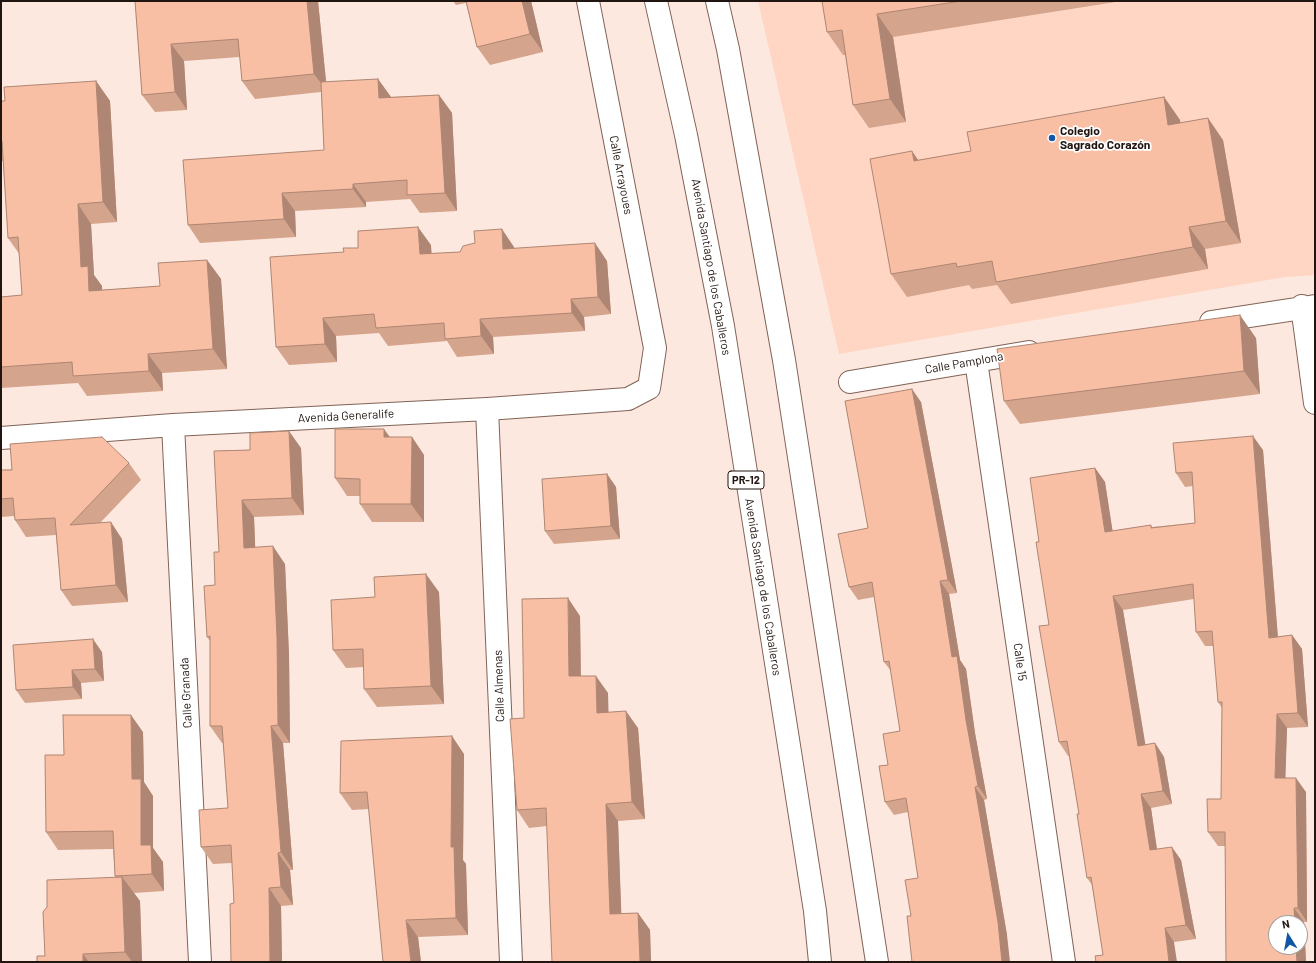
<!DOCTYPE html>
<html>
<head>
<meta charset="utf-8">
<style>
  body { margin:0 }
  #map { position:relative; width:1316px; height:963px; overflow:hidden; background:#fde8df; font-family:Barlow,sans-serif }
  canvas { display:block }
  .frame { position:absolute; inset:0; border:2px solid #201510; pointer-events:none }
  .north { position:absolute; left:1268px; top:915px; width:40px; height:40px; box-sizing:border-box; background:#fff; border:1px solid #a6a19f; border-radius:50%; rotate:349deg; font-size:11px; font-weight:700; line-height:16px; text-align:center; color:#201510 }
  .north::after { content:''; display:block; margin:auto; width:14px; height:18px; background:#1257a7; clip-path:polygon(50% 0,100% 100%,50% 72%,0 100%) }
</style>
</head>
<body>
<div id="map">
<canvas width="1316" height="963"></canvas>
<div class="frame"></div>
<div class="north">N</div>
</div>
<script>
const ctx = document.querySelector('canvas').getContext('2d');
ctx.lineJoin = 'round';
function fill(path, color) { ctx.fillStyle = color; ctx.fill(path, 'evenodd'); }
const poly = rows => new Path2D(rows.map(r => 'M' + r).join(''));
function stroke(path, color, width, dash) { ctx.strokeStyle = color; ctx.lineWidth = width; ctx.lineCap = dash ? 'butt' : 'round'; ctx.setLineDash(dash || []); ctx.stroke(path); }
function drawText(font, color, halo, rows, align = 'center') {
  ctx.font = font + ' Barlow,sans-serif'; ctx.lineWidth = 3.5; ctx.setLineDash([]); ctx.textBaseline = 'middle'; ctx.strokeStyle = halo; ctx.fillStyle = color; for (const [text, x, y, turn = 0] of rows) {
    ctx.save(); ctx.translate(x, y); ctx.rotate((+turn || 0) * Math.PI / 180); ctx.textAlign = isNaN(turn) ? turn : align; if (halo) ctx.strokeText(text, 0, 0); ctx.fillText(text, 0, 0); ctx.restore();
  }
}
fill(poly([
  [758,1,1315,1,1315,275,1285,277,839,354]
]), '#ffd6c4');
const minor = poly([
  [1302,306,1315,403],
  [1211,322,1315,306],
  [976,361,1064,962],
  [850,382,1029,352],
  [487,409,511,962],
  [173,425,200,962],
  [1,438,173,425,487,409,628,399,649,388,655,348,588,1]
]);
const motorway = poly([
  [656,1,686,135,723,326,815,911,820,962],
  [717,1,728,49,784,360,877,962]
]);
stroke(minor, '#806356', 24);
stroke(motorway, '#806356', 24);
stroke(minor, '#fff', 22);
stroke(motorway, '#fff', 22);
fill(poly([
  [135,1,318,1,326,82,378,79,391,97,439,95,452,113,457,211,420,213,410,199,366,202,366,207,295,211,296,237,200,243,188,225,324,150,321,92,255,99,242,81,240,57,184,61,187,110,155,112,142,95],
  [453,1,531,1,543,52,490,65,477,47,466,3,456,5],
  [822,1,1122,1,893,37,906,122,869,128,853,105,845,55,843,55,827,32],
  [96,81,110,101,117,222,91,224,94,275,102,286,102,290,160,286,207,260,221,279,227,369,162,373,163,391,87,396,78,383,1,388,1,297,22,295,20,255,8,238,3,161,1,161,1,101,5,101],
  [1164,97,1180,120,1180,123,1223,140,1241,243,1205,249,1208,269,1011,304,997,285,972,289,969,285,907,297,891,274,918,160,971,151],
  [431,245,431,254,460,252,514,247,514,248,607,261,611,314,584,317,585,331,493,337,494,354,457,357,447,341,388,346,379,333,336,336,337,362,289,365,276,347,344,252],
  [1256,338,1260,394,1020,424,1004,401],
  [921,402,957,593,949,594,960,660,966,669,975,733,987,799,984,800,1007,935,911,916,918,878,908,812,894,815,885,802,888,765,900,731,891,671,884,662,874,597,858,600,849,587,868,528],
  [390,437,412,437,424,455,424,522,372,522,360,504,360,496,347,496,335,478],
  [301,448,304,515,254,517,255,547,285,564,289,655,290,743,283,743,293,870,290,870,293,905,281,906,282,962,231,962,234,903,232,863,213,864,201,847,228,808,223,743,222,743,210,726,210,641,207,637,215,585,219,552,214,451],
  [1263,450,1278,637,1292,635,1302,649,1308,727,1287,728,1285,778,1306,792,1307,922,1304,922,1306,962,1226,962,1225,846,1218,846,1208,832,1221,799,1222,708,1218,702,1214,646,1205,646,1196,632,1194,599,1123,610,1145,745,1155,743,1164,757,1172,804,1151,808,1157,849,1181,860,1196,939,1174,942,1103,955,1092,885,1087,878,1079,814,1069,756,1068,756,1059,742,1049,625,1039,542,1095,468,1105,482,1112,531,1151,525,1152,527,1195,523,1193,486,1185,487,1176,473],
  [129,463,141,480,100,523,122,539,128,602,72,606,61,590,56,535,26,537,15,520,14,516,1,517,1,470],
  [607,474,616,487,620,539,554,544,545,531],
  [439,592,444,704,377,707,364,689,364,667,346,668,333,650],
  [580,616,581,676,608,693,608,712,638,728,645,819,618,821,621,914,638,913,650,930,651,962,547,826,529,828,517,810,524,718],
  [102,652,104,681,81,683,82,699,25,703,16,690],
  [143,732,144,782,153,796,153,848,163,862,164,891,134,893,140,901,142,962,37,962,45,956,115,877,115,876,113,849,58,850,46,832,64,755],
  [464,754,463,860,466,864,468,935,418,937,421,962,369,809,352,810,340,793]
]), '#d5a48d');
fill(poly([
  [307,1,318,1,327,91,314,74],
  [522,1,531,1,543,52,530,34],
  [877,14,893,37,906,122,890,99],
  [171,44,184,61,187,110,175,92],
  [378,79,391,97,392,116,379,98],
  [96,81,110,101,117,222,103,202],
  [439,95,452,113,457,211,445,193],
  [1164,97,1180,120,1184,147,1168,125],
  [1208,118,1223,140,1241,243,1226,221],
  [912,151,927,173,914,161],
  [353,184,366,202,366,207,353,189],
  [282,193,295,211,296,237,284,219],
  [78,204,91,224,94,275,102,286,103,310,89,291,81,267],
  [418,227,431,245,433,272,420,254],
  [1189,227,1205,249,1208,269,1193,247],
  [502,229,514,247,515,267,503,249],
  [595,243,607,261,611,314,598,297],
  [207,260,221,279,227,369,213,349],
  [571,299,584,317,585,331,572,313],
  [1240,315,1256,338,1260,394,1244,371],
  [323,318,336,336,337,362,325,344],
  [480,319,493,337,494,354,481,336],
  [148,354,162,373,163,391,149,371],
  [912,389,921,402,957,593,948,580],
  [384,429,397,447,384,437],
  [289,431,301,448,304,515,292,498],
  [1253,436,1263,450,1279,652,1269,638],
  [412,437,424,455,424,522,411,504],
  [1095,468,1105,482,1115,546,1105,532],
  [607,474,616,487,620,539,611,526],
  [242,500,254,517,256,565,244,548],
  [111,522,122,539,128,602,116,585],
  [273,546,285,564,289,655,290,743,278,725],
  [426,574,439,592,444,704,431,686],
  [940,581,949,594,960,660,966,669,975,733,987,799,978,786,952,657],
  [1113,596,1123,610,1148,760,1138,746],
  [568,598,580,616,581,694,569,676],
  [1292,635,1302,649,1308,727,1298,713],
  [93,639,102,652,104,681,95,669],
  [72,670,81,683,82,699,73,687],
  [596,676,608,693,609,730,597,713],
  [626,711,638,728,645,819,632,802],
  [1277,714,1287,728,1285,792,1275,778],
  [131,715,143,732,144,782,153,796,153,848,163,862,164,891,152,874,141,845,132,779],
  [271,726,283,743,293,870,281,852],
  [452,736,464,754,463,860,466,864,468,935,456,918,451,847],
  [1155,743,1164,757,1172,804,1163,791],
  [1296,778,1306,792,1307,922,1298,908],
  [975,787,984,800,1007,935,1010,962,1002,962],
  [1141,794,1151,808,1159,864,1150,850],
  [606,804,618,821,622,932,610,914],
  [1172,847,1181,860,1196,939,1186,925],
  [278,853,290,870,293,905,281,887],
  [122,877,140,901,142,962,132,962,125,952],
  [269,888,281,906,282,962,270,962],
  [1294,908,1304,922,1306,962,1297,962,1296,947,1300,947,1300,923,1295,923],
  [638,913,650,930,651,962,640,962],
  [406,920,418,937,421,962,411,962],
  [1165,928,1174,942,1177,962,1169,962],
  [83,954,89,962,83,962]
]), '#ae8673');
const building = poly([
  [135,1,307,1,314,74,242,81,238,39,171,44,175,92,142,95,135,1],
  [466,1,522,1,530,34,477,47,466,1],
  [822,1,961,1,877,14,890,99,853,105,842,30,827,32,822,1],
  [378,79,379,98,439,95,445,193,407,195,407,180,353,184,353,189,282,193,284,219,188,225,183,160,324,150,321,82,378,79],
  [96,81,103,202,78,204,81,267,88,266,89,291,160,286,158,263,207,260,213,349,148,354,149,371,73,376,72,362,1,367,1,297,22,295,18,237,8,238,2,141,1,141,1,101,5,101,4,87,96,81],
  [1164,97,1168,125,1208,118,1226,221,1189,227,1193,247,996,282,992,261,957,267,956,263,891,274,870,159,912,151,914,161,971,151,967,132,1164,97],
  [418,227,420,254,460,252,463,246,475,243,474,231,502,229,503,249,595,243,598,297,571,299,572,313,480,319,481,336,445,339,444,323,376,328,374,314,323,318,325,344,276,347,270,257,344,252,343,248,358,248,358,231,418,227],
  [1240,315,1244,371,1004,401,997,349,1240,315],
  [912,389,948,580,940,581,952,657,957,656,966,720,978,786,975,787,998,922,1002,962,912,962,907,916,911,916,905,880,918,878,906,798,885,802,879,766,888,765,883,734,900,731,889,661,884,662,872,582,849,587,838,534,868,528,845,401,912,389],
  [335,429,384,429,384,437,412,437,411,504,360,504,360,479,335,478,335,429],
  [289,431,292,498,242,500,244,548,273,546,277,638,278,725,271,726,281,852,278,853,281,887,269,888,270,962,231,962,230,904,234,903,231,845,201,847,199,810,228,808,222,726,210,726,210,636,207,637,204,586,215,585,214,552,219,552,214,451,250,450,250,433,289,431],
  [1253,436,1269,638,1292,635,1298,713,1277,714,1275,778,1296,778,1298,908,1294,908,1295,923,1276,923,1276,947,1296,947,1297,962,1226,962,1225,832,1208,832,1207,799,1221,799,1222,702,1218,702,1212,631,1196,632,1193,584,1113,596,1138,746,1155,743,1163,791,1141,794,1150,850,1172,847,1186,925,1165,928,1169,962,1096,962,1095,956,1103,955,1091,877,1087,878,1077,814,1079,814,1067,741,1059,742,1039,626,1049,625,1036,542,1039,542,1030,478,1095,468,1105,532,1151,525,1151,528,1195,523,1192,472,1176,473,1173,443,1253,436],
  [102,437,129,463,70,525,111,522,116,585,61,590,55,518,15,520,13,498,1,499,1,470,12,470,10,444,102,437],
  [607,474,611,526,545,531,542,479,607,474],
  [426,574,431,686,364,689,363,649,333,650,331,600,375,597,374,577,426,574],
  [568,598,569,676,596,676,597,713,626,711,632,802,606,804,610,914,638,913,640,962,552,962,546,808,517,810,510,719,524,718,522,599,568,598],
  [93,639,95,669,72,670,73,687,16,690,13,645,93,639],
  [63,715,131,715,132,779,141,779,141,845,151,845,152,874,115,876,113,831,46,832,45,755,64,755,63,715],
  [452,736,451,847,454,847,456,918,406,920,411,962,383,962,367,792,340,793,341,741,452,736],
  [122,877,125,952,83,954,83,962,37,962,37,956,45,956,43,912,47,907,47,880,122,877]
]);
fill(building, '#f8bfa4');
stroke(building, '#ae8673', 1);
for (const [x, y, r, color] of [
  [1052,138,4,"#1257a7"]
]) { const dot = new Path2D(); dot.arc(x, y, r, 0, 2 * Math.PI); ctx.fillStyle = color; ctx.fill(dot); stroke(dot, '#fff', 1.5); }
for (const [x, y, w] of [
  [746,480,36]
]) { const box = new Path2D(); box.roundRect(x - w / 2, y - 9, w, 18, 3); ctx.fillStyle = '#fff'; ctx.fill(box); stroke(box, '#201510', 1); }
drawText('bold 11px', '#201510', null, [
  ["PR-12",746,480]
]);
drawText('bold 12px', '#201510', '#fff', [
  ["Colegio",1060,131],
  ["Sagrado Corazón",1060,145]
], 'left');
drawText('12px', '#201510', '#fff', [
  ["Calle Arrayoues",621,175,79],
  ["Avenida Santiago de los Caballeros",711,267,80],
  ["Calle Pamplona",964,363,-10],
  ["Avenida Generalife",346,416,-3],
  ["Avenida Santiago de los Caballeros",763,587,81],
  ["Calle 15",1020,662,82],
  ["Calle Almenas",499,686,-92],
  ["Calle Granada",186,693,-93]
]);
</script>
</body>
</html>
